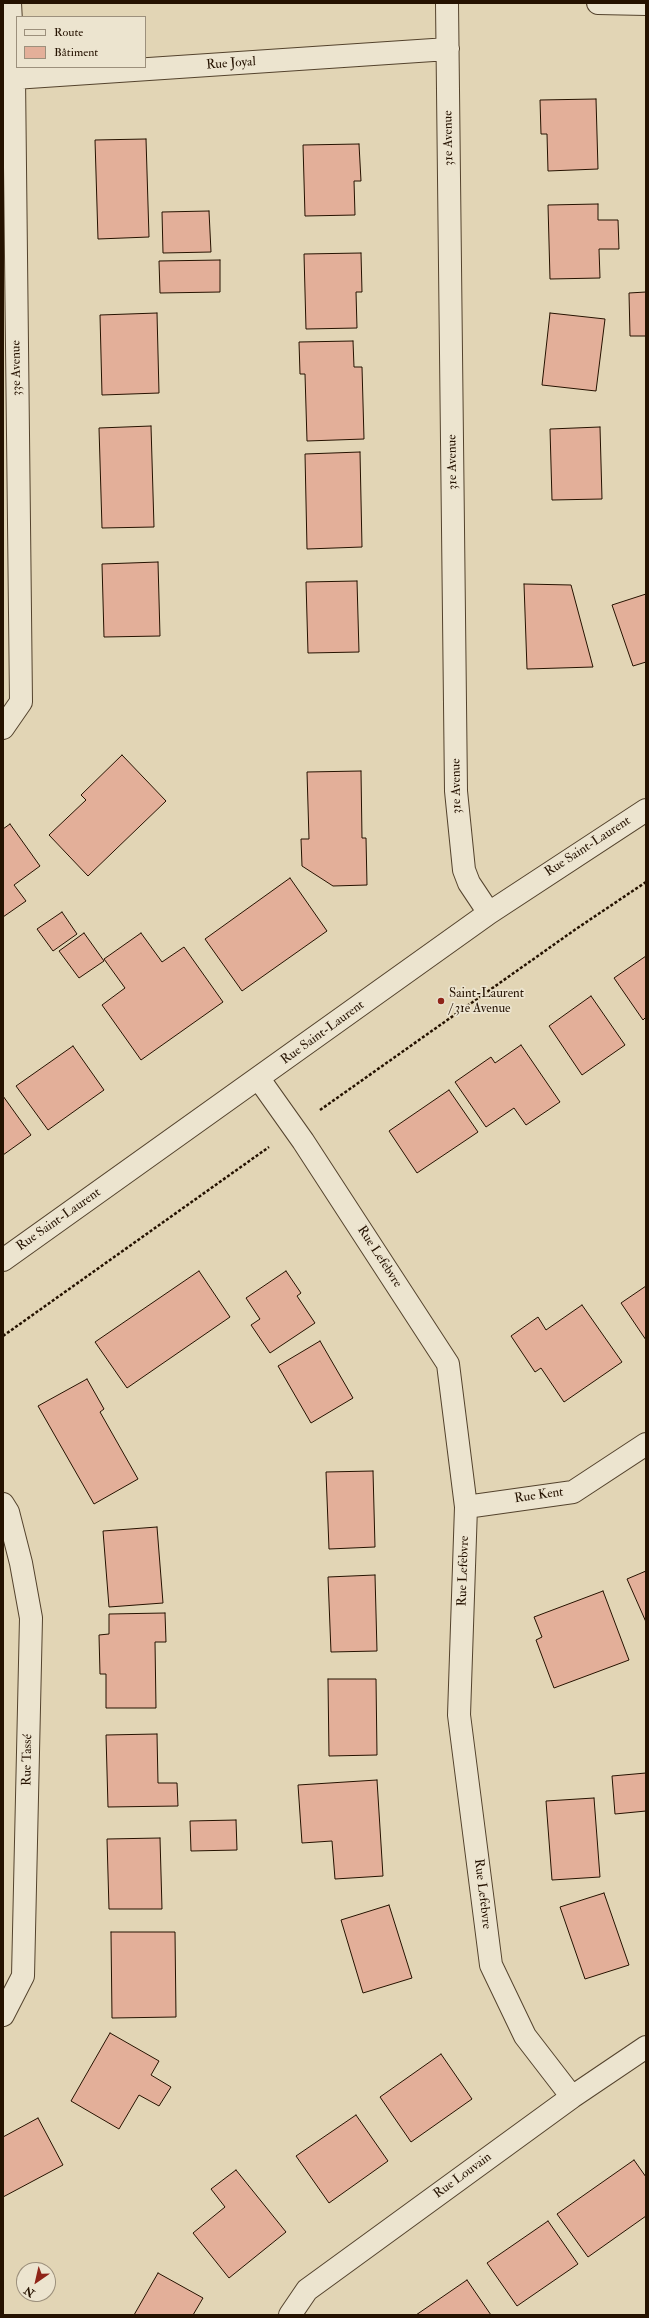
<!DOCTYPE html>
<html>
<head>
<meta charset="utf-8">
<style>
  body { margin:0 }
  #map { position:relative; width:649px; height:2318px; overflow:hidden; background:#e2d5b5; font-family:"IM FELL Double Pica",serif }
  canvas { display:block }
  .frame { position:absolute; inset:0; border:4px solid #251200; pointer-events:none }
  .legend { position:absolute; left:16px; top:16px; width:130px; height:52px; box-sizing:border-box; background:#ece4cf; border:1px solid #9c907c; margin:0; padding:5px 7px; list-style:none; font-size:12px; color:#251200 }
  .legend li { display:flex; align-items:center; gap:8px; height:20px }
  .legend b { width:20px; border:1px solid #9c907c }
  .north { position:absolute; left:16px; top:2262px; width:40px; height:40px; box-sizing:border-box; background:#ece4cf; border:1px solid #9c907c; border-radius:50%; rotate:214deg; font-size:11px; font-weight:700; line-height:16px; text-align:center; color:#251200 }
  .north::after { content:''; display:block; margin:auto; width:14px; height:18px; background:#8f2418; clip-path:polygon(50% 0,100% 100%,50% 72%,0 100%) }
</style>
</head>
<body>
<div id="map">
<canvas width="649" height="2318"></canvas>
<div class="frame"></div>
<ul class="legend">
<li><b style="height:5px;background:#ece4cf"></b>Route</li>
<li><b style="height:11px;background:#e3af99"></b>Bâtiment</li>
</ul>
<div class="north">N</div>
</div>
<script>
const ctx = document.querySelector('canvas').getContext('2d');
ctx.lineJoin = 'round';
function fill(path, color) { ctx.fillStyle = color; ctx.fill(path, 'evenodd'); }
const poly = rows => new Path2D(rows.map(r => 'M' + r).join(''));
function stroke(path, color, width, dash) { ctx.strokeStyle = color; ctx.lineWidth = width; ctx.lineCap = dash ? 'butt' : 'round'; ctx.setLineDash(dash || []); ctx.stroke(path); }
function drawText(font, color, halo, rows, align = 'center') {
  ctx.font = font + ' "IM FELL Double Pica",serif'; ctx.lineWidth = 3.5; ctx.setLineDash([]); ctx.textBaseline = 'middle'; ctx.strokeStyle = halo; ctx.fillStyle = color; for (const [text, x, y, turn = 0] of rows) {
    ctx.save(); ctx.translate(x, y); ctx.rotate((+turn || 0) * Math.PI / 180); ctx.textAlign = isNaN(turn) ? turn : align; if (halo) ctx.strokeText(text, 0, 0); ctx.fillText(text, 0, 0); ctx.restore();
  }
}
const building = poly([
  [596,99,598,169,548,171,547,134,541,134,540,100,596,99],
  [146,139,149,237,98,239,95,140,146,139],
  [359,144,361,181,354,181,355,215,305,216,303,145,359,144],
  [598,204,598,220,618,220,619,249,599,249,600,278,550,279,548,205,598,204],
  [209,211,211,252,163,253,162,212,209,211],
  [361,253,362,292,356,292,357,328,306,329,304,254,361,253],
  [220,260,220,292,160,293,159,261,220,260],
  [646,292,646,336,630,336,629,293,646,292],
  [157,313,159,393,102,395,100,315,157,313],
  [550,313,605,319,596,391,542,385,550,313],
  [353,341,354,367,362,367,364,439,307,441,305,374,300,374,299,342,353,341],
  [151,426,154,527,102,528,99,428,151,426],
  [600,427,602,499,552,500,550,429,600,427],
  [360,452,362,547,307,549,305,454,360,452],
  [158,562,160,636,104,637,102,564,158,562],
  [357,581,359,652,308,653,306,582,357,581],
  [524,584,571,585,593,667,527,669,524,584],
  [646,594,646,662,633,666,612,605,646,594],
  [122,755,166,801,88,876,49,835,86,800,81,795,122,755],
  [361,771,362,838,366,838,367,885,333,886,302,866,301,839,309,839,307,772,361,771],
  [10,824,40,866,14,885,26,901,3,917,3,829,10,824],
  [290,878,327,931,242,991,205,939,290,878],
  [62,912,77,934,53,951,37,929,62,912],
  [84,933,104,961,79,978,59,951,84,933],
  [141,933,162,962,184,947,223,1002,141,1060,102,1005,125,988,104,959,141,933],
  [646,956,646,1017,643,1020,614,978,646,956],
  [591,996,625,1045,582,1075,549,1026,591,996],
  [521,1045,560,1102,526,1125,514,1108,486,1127,455,1082,491,1057,495,1063,521,1045],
  [73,1046,104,1090,48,1130,16,1086,73,1046],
  [449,1090,478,1132,417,1173,389,1131,449,1090],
  [3,1096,31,1135,3,1155,3,1096],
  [199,1271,230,1317,127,1388,95,1342,199,1271],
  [286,1271,301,1293,297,1296,315,1323,270,1353,251,1325,260,1319,246,1298,286,1271],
  [646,1286,646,1340,621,1303,646,1286],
  [582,1305,622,1362,564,1402,541,1368,535,1372,511,1336,538,1317,546,1330,582,1305],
  [320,1341,353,1398,311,1423,278,1366,320,1341],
  [87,1379,104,1409,100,1412,138,1479,94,1504,38,1406,87,1379],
  [373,1471,375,1547,329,1549,326,1472,373,1471],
  [157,1527,163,1603,109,1607,103,1531,157,1527],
  [646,1571,646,1622,627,1579,646,1571],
  [375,1575,377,1651,331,1652,328,1577,375,1575],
  [603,1591,629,1660,554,1688,536,1640,542,1637,534,1617,603,1591],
  [165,1613,166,1642,155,1642,156,1708,106,1708,106,1674,100,1674,99,1635,109,1634,109,1614,165,1613],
  [328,1679,376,1679,377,1755,329,1756,328,1679],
  [157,1734,158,1783,177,1783,178,1806,108,1807,106,1735,157,1734],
  [646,1773,646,1811,615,1814,612,1776,646,1773],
  [377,1780,383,1876,335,1879,332,1841,302,1843,298,1785,377,1780],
  [594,1798,600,1877,552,1880,546,1801,594,1798],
  [236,1820,237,1850,191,1851,190,1821,236,1820],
  [160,1838,162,1909,109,1909,107,1839,160,1838],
  [604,1893,629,1965,585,1979,560,1907,604,1893],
  [389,1905,412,1978,363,1993,341,1920,389,1905],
  [111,1932,175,1932,176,2017,112,2018,111,1932],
  [110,2033,159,2061,151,2075,171,2087,159,2106,139,2095,119,2129,71,2101,110,2033],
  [441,2054,472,2099,411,2142,380,2097,441,2054],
  [356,2115,388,2161,329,2203,296,2156,356,2115],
  [38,2118,63,2165,3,2197,3,2137,38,2118],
  [634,2160,646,2177,646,2216,588,2257,557,2214,634,2160],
  [236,2170,286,2232,229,2278,193,2233,225,2207,211,2189,236,2170],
  [548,2221,578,2264,517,2306,487,2263,548,2221],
  [158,2273,203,2298,193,2315,134,2315,158,2273],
  [467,2280,491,2315,416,2315,467,2280]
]);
fill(building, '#e3af99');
stroke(building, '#251200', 1);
const minor = poly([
  [447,3,456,791,464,870,469,883,489,913],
  [598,3,646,4],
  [14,78,448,49],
  [3,728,21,702,14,78,10,3],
  [259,1079,303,1141,448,1364,466,1507,459,1715,491,1965,525,2036,572,2097],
  [3,1260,489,913,646,810],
  [3,1504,8,1512,21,1563,31,1618,23,1976,3,2015],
  [466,1507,573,1492,646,1444],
  [290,2315,307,2290,572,2097,646,2047]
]);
stroke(minor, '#54432d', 24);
stroke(poly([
  [320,1110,576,929,646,882],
  [3,1336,269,1147]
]), '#251200', 2.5, [3, 2]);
stroke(minor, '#ece4cf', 22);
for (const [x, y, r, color] of [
  [441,1001,4,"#8f2418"]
]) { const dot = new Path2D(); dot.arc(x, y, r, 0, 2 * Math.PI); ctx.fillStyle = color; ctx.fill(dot); stroke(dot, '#ece4cf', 1.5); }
drawText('13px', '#251200', '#ece4cf', [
  ["Rue Joyal",231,64,-4],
  ["31e Avenue",449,138,-91],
  ["33e Avenue",17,368,-91],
  ["31e Avenue",453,462,-91],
  ["31e Avenue",457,786,-91],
  ["Rue Saint-Laurent",588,847,-33],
  ["Rue Saint-Laurent",323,1033,-36],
  ["Rue Saint-Laurent",59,1220,-35],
  ["Rue Lefebvre",379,1257,57],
  ["Rue Kent",539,1496,-8],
  ["Rue Lefebvre",464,1571,-88],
  ["Rue Tassé",28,1760,-89],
  ["Rue Lefebvre",482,1894,83],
  ["Rue Louvain",463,2176,-36]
]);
drawText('13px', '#251200', '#ece4cf', [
  ["Saint-Laurent",449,994],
  ["/ 31e Avenue",449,1009]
], 'left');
</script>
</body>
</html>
